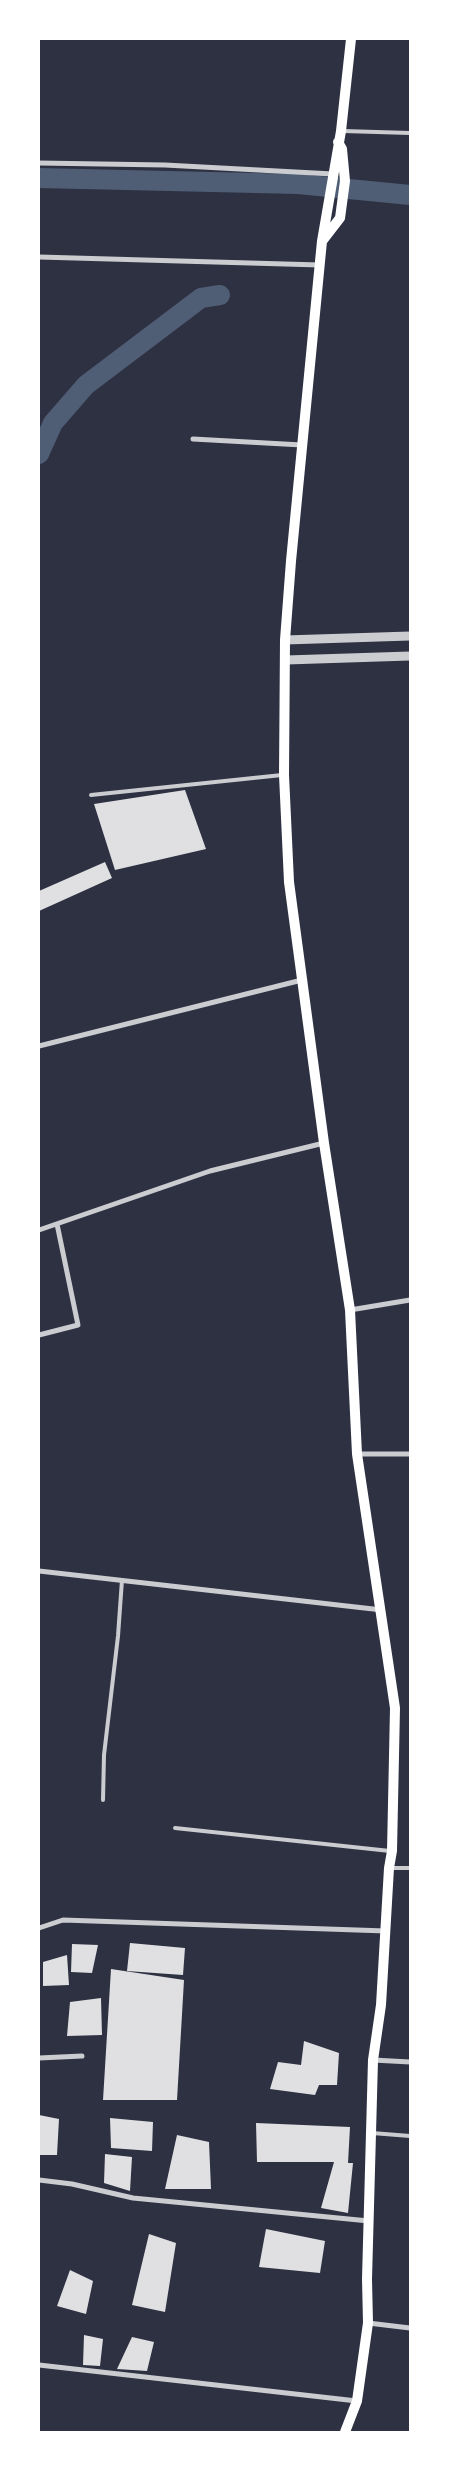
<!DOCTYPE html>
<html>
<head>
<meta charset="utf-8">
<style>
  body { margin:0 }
  #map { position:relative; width:449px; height:2471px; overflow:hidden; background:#2d3142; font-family:Figtree,sans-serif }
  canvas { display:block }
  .frame { position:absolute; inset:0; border:40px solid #fff; pointer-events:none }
</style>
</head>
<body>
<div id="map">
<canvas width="449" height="2471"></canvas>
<div class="frame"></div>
</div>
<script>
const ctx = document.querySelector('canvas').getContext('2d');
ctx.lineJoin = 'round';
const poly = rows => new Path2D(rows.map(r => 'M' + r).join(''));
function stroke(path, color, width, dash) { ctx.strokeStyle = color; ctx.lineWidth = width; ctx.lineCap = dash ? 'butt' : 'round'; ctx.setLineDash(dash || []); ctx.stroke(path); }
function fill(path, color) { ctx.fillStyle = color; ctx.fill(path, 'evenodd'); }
stroke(poly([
  [39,178,298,184,410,195],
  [39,454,53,423,86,385,201,298,220,295]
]), '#4f5d75', 20);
fill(poly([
  [185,790,206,849,115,870,94,804],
  [105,862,112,878,39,911,39,891],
  [130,1943,185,1948,183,1975,127,1971],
  [72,1944,98,1945,92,1973,71,1972],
  [67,1955,69,1985,43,1986,43,1962],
  [111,1969,184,1980,177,2100,103,2100],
  [101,1998,102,2035,67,2036,70,2002],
  [304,2041,339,2053,337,2085,319,2085,315,2095,270,2089,278,2062,301,2065],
  [39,2115,59,2119,57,2155,39,2155],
  [110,2118,153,2122,152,2151,111,2148],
  [256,2123,350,2127,348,2163,353,2163,348,2213,321,2208,334,2162,257,2162],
  [177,2135,209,2142,211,2189,165,2189],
  [105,2154,132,2157,130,2191,104,2183],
  [266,2229,325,2241,320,2273,259,2267],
  [149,2234,176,2243,165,2312,132,2305],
  [70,2270,93,2281,86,2314,57,2306],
  [84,2335,103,2339,100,2366,83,2365],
  [132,2337,154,2342,147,2371,117,2369]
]), '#e0e0e3');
stroke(poly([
  [343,131,410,133],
  [91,795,282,775],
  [103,1800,104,1755,118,1636,122,1580],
  [175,1828,390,1851],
  [390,1868,410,1868],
  [372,2133,410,2136]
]), '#caccd0', 4);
stroke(poly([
  [39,163,165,165,333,174],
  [39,257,320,265],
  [193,439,302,445],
  [39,1046,302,980],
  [39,1230,210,1171,324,1143],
  [350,1310,410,1300],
  [39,1335,78,1325,57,1224],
  [357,1454,410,1454],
  [39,1571,382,1610],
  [39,1928,63,1920,386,1931],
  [39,2058,82,2056],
  [373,2060,410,2062],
  [39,2180,72,2184,133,2198,369,2221],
  [368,2323,410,2328],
  [39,2365,357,2401]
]), '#caccd0', 5);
stroke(poly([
  [285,640,410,636],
  [286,660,410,656]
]), '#caccd0', 9);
stroke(poly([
  [323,240,340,218,345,181,342,149,338,142],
  [345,2432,357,2401,368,2323,367,2279,373,2060,381,2005,389,1868,392,1851,395,1708,357,1454,350,1310,324,1143,289,882,284,775,285,640,291,561,322,241,341,131,351,39]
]), '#fff', 10);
</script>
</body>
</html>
